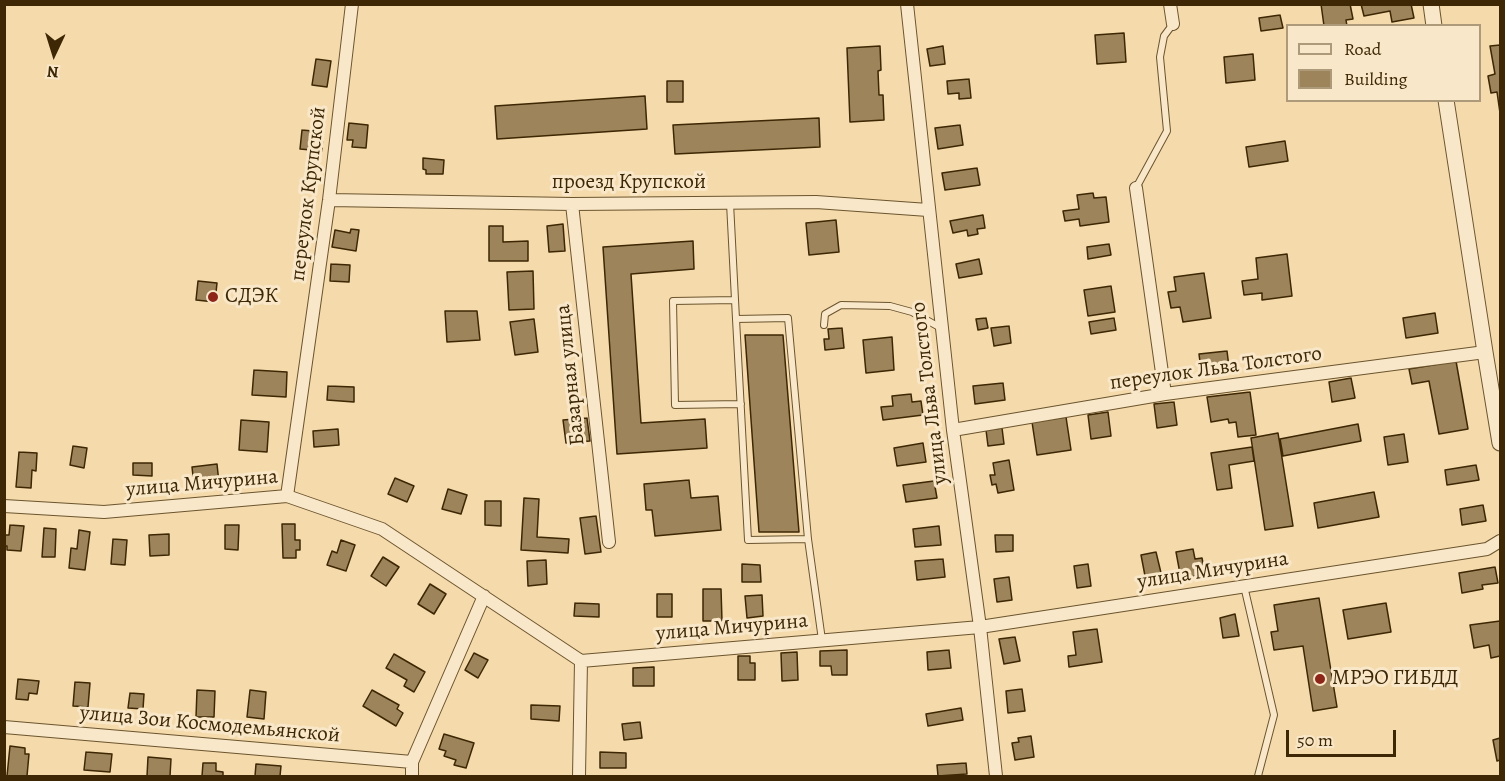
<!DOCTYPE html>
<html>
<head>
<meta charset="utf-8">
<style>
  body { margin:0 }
  #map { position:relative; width:1505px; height:781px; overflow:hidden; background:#f5daab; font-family:Alegreya,serif }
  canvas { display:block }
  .frame { position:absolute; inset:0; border:6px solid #3d2704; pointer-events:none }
  .legend { position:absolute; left:1286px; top:24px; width:195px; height:78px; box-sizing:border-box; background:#f8e7c8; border:2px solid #ad9a7a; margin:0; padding:8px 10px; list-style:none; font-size:18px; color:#3d2704 }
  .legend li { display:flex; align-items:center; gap:12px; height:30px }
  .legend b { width:30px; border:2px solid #ad9a7a }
  .north { position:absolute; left:24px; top:24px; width:60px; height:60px; -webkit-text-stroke:4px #f8e7c8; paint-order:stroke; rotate:184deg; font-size:16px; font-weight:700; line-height:24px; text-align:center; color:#3d2704 }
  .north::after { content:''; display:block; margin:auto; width:21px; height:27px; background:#3d2704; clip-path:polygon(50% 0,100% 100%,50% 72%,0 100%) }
  .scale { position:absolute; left:1286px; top:730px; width:110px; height:27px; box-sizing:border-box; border:3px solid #3d2704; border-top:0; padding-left:8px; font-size:18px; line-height:21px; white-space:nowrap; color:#3d2704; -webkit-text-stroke:4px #f8e7c8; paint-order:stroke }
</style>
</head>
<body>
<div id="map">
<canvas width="1505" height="781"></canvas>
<div class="frame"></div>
<ul class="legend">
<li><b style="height:8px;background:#f8e7c8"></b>Road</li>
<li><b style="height:16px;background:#9d845b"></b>Building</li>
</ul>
<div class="north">N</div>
<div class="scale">50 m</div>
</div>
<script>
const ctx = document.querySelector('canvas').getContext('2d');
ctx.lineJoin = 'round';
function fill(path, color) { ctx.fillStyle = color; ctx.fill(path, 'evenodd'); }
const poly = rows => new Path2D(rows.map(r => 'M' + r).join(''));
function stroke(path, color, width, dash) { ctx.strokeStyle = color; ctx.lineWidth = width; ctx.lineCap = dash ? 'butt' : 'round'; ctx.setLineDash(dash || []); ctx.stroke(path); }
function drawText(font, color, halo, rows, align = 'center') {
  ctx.font = font + ' Alegreya,serif'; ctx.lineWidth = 6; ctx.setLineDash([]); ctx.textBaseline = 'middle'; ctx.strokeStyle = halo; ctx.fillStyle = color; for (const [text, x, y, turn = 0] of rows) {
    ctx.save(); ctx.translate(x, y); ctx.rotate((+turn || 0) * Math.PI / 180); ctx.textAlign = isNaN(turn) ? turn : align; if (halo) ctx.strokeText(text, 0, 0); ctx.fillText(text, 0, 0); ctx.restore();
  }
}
const building = poly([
  [1321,4,1350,4,1353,19,1346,20,1347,26,1324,26,1321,4],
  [1361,4,1411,4,1414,18,1392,22,1390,11,1364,16,1361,4],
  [1280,15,1283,28,1261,31,1259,18,1280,15],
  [1124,33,1126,62,1097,64,1095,35,1124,33],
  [1500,45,1500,113,1497,92,1491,93,1488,76,1495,74,1490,46,1500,45],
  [880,46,881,70,878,71,879,95,883,95,884,120,850,122,847,48,880,46],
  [943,46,945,64,930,66,927,49,943,46],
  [1253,54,1255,80,1226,83,1224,57,1253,54],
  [316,59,331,61,327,87,312,85,316,59],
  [969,79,971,98,959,99,959,93,948,94,947,81,969,79],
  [667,81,683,81,683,102,667,102,667,81],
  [645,96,647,129,497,139,495,106,645,96],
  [819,118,820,147,675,154,673,125,819,118],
  [349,123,368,125,366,148,352,147,353,140,347,140,349,123],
  [960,125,963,145,938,149,935,128,960,125],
  [302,130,323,132,322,151,300,149,302,130],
  [1285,141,1288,161,1249,167,1246,147,1285,141],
  [423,158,444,160,443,174,426,174,426,170,423,169,423,158],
  [977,168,980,185,945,190,942,173,977,168],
  [1093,193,1094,198,1106,197,1109,222,1080,226,1079,219,1065,221,1063,211,1079,209,1077,195,1093,193],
  [983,215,985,228,977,229,978,234,968,236,967,230,953,233,950,221,983,215],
  [836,220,839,252,809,255,806,223,836,220],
  [563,224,565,251,549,252,547,226,563,224],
  [489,226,503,226,503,242,528,241,528,261,489,261,489,226],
  [351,229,359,230,356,251,332,247,335,230,350,233,351,229],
  [693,241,694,269,631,274,641,423,705,419,707,448,617,454,603,247,693,241],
  [1109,244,1111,255,1088,259,1087,247,1109,244],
  [1287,254,1292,296,1262,300,1262,293,1244,295,1242,281,1258,279,1256,258,1287,254],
  [979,259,982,274,959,278,956,264,979,259],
  [331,264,350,265,349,282,330,281,331,264],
  [533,271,534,309,509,310,507,272,533,271],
  [1204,273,1211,318,1183,322,1180,307,1171,308,1168,292,1176,291,1174,277,1204,273],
  [198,281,217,283,215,302,196,300,198,281],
  [1111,286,1115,312,1088,316,1084,290,1111,286],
  [445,311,477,311,480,340,447,342,445,311],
  [1435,313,1438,333,1406,338,1403,318,1435,313],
  [986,318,988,328,978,330,976,319,986,318],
  [1114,318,1116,330,1091,334,1089,322,1114,318],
  [534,319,538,352,515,355,510,322,534,319],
  [1009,326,1011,343,994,346,991,328,1009,326],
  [842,328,844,348,825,350,824,339,829,339,828,329,842,328],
  [745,335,783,335,799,532,759,532,745,335],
  [892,337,894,370,866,373,863,340,892,337],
  [1227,351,1229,367,1201,370,1199,354,1227,351],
  [1456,361,1468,429,1439,434,1429,381,1412,384,1409,369,1456,361],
  [254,370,287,372,286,397,252,395,254,370],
  [1351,378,1355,398,1332,402,1329,382,1351,378],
  [1003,383,1005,400,975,404,973,386,1003,383],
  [328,386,354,387,354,402,327,400,328,386],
  [1250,392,1256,435,1238,437,1236,422,1229,423,1228,419,1211,422,1207,397,1250,392],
  [911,394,912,402,921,401,923,415,883,420,881,407,893,406,892,396,911,394],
  [1174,402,1177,425,1157,428,1154,404,1174,402],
  [1108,412,1111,436,1091,439,1088,415,1108,412],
  [1066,417,1071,450,1037,455,1032,422,1066,417],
  [587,418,590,441,566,443,563,420,587,418],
  [241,420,269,422,267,452,239,450,241,420],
  [1358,424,1361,441,1283,456,1280,439,1358,424],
  [1002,428,1004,444,988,446,986,430,1002,428],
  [338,429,339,445,314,447,313,431,338,429],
  [1278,433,1293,526,1265,530,1251,438,1278,433],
  [1404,434,1408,462,1388,465,1384,437,1404,434],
  [923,443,926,462,897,466,894,448,923,443],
  [73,446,87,448,84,468,70,465,73,446],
  [1252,447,1254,461,1229,465,1232,488,1217,490,1211,453,1252,447],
  [19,452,37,453,36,471,32,470,31,488,16,487,19,452],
  [1009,460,1014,490,998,493,996,484,992,485,990,475,995,475,993,463,1009,460],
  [133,463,152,463,152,476,133,475,133,463],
  [217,464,219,483,194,485,192,467,217,464],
  [1476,465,1479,480,1447,485,1445,470,1476,465],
  [395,478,414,486,407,502,388,494,395,478],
  [689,480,691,498,718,496,721,530,655,536,652,510,646,510,644,484,689,480],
  [934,481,937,498,906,502,903,485,934,481],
  [448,489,467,495,461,514,442,509,448,489],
  [1374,492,1379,517,1318,528,1314,503,1374,492],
  [524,498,539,499,537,537,569,539,568,553,521,550,524,498],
  [485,501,501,501,501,526,485,525,485,501],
  [1483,505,1486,521,1462,525,1460,509,1483,505],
  [596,516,601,552,585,554,580,518,596,516],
  [282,524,295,524,295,540,300,540,300,550,296,550,296,558,283,558,282,524],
  [10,525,24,526,21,551,7,550,7,546,4,546,5,535,9,535,10,525],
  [225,525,239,525,238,550,225,549,225,525],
  [939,526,941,545,915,547,913,529,939,526],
  [44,528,56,529,55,557,42,557,44,528],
  [79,530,90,532,85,570,69,568,71,548,77,549,79,530],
  [169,534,169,555,150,556,149,535,169,534],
  [995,535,1013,535,1013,551,996,552,995,535],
  [113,539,127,540,125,565,111,564,113,539],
  [341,540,355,545,346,571,327,565,332,551,337,553,341,540],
  [1193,549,1195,559,1202,558,1205,574,1181,579,1176,552,1193,549],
  [1156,552,1162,577,1146,581,1141,555,1156,552],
  [383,557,399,567,386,586,371,576,383,557],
  [943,559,945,577,917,580,915,561,943,559],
  [546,560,547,584,528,586,527,561,546,560],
  [742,564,760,565,761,582,742,582,742,564],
  [1088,564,1091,586,1077,588,1074,566,1088,564],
  [1495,567,1498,583,1482,585,1483,589,1462,593,1459,573,1495,567],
  [1009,577,1012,600,997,602,994,579,1009,577],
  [430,584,446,594,434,614,418,604,430,584],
  [703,589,721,589,722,621,703,621,703,589],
  [657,594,672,594,672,617,657,617,657,594],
  [762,595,763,616,747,618,745,596,762,595],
  [1319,598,1337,707,1313,711,1303,646,1274,650,1271,632,1278,631,1274,605,1319,598],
  [575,603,599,604,599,617,574,616,575,603],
  [1386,603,1391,632,1348,639,1343,610,1386,603],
  [1235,614,1239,636,1223,638,1220,618,1235,614],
  [1500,621,1500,656,1491,658,1489,645,1474,648,1470,625,1500,621],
  [1097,629,1102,662,1069,667,1068,656,1076,655,1073,632,1097,629],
  [1015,637,1020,661,1004,664,999,639,1015,637],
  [847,650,847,675,832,675,831,666,820,666,820,651,847,650],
  [949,650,951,668,928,670,927,652,949,650],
  [797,652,798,680,782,681,781,653,797,652],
  [474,653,488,660,478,678,465,670,474,653],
  [394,654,425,672,414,692,404,686,407,680,386,668,394,654],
  [738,656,750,656,750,663,755,663,755,680,738,680,738,656],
  [654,667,654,686,633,686,633,668,654,667],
  [18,679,39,681,37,694,29,693,28,700,16,699,18,679],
  [75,682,90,683,88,707,73,706,75,682],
  [1022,689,1025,711,1008,713,1006,691,1022,689],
  [197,690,215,691,214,717,196,717,197,690],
  [250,690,266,692,264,719,247,717,250,690],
  [372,690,399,705,397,709,403,713,396,726,363,706,372,690],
  [130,693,144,694,143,709,128,708,130,693],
  [531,705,560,706,559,721,531,719,531,705],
  [961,708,963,720,928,726,926,714,961,708],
  [640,722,642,738,624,740,622,724,640,722],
  [444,734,474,743,466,768,454,765,456,760,444,756,446,751,439,749,444,734],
  [1031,736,1034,757,1015,760,1012,743,1019,742,1018,738,1031,736],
  [1500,738,1500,760,1497,761,1493,740,1500,738],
  [10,746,25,748,25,754,29,754,27,776,7,776,10,746],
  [86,752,112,754,110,772,84,770,86,752],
  [600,752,626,753,626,768,600,768,600,752],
  [148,757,171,759,170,776,147,776,148,757],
  [203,763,216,763,216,771,223,772,223,776,202,776,203,763],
  [966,763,967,774,938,776,937,765,966,763],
  [256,764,281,766,280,776,255,776,256,764]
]);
fill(building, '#9d845b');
stroke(building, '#3d2704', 1.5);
const service = poly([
  [1136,188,1167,131,1160,57,1164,36,1173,24],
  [730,203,736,319,788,318,808,539,822,640],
  [735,300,673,301,675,405,741,404],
  [736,319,748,540,808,539],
  [824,325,825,314,841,305,890,306,912,312,941,328],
  [1244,586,1274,715,1258,776]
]);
const minor = poly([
  [907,4,953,430,980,627,996,776],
  [1170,4,1173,24],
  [1136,188,1165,394],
  [329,200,572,204,816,202,928,210],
  [572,204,609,542],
  [953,430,1165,394,1485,352],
  [287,496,329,200,352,4],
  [4,506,104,512,287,496,382,529,581,661,980,627,1487,549,1500,541],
  [4,727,412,762],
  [412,776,412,762,484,596],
  [579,776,581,661]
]);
const tertiary = poly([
  [1431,4,1434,26],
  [1446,100,1485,352,1500,443]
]);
stroke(service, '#6b542e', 8);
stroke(minor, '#6b542e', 14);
stroke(tertiary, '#6b542e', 17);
stroke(service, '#f8e7c8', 6);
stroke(minor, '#f8e7c8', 12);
stroke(tertiary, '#f8e7c8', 15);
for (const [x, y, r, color] of [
  [213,297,6,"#8f2418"],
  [1320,679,6,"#8f2418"]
]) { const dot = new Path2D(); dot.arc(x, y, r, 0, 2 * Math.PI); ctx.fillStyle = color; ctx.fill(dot); stroke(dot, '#f8e7c8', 2); }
drawText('21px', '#3d2704', '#f8e7c8', [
  ["проезд Крупской",629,183],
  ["переулок Крупской",309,194,-83],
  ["переулок Льва Толстого",1216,369,-8],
  ["Базарная улица",571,375,-96],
  ["улица Льва Толстого",930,393,-97],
  ["улица Мичурина",202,484,-5],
  ["улица Мичурина",1213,571,-9],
  ["улица Мичурина",732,628,-5],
  ["улица Зои Космодемьянской",210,725,5]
]);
drawText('21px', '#3d2704', '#f8e7c8', [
  ["СДЭК",225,297],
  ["МРЭО ГИБДД",1332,679]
], 'left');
</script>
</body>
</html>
